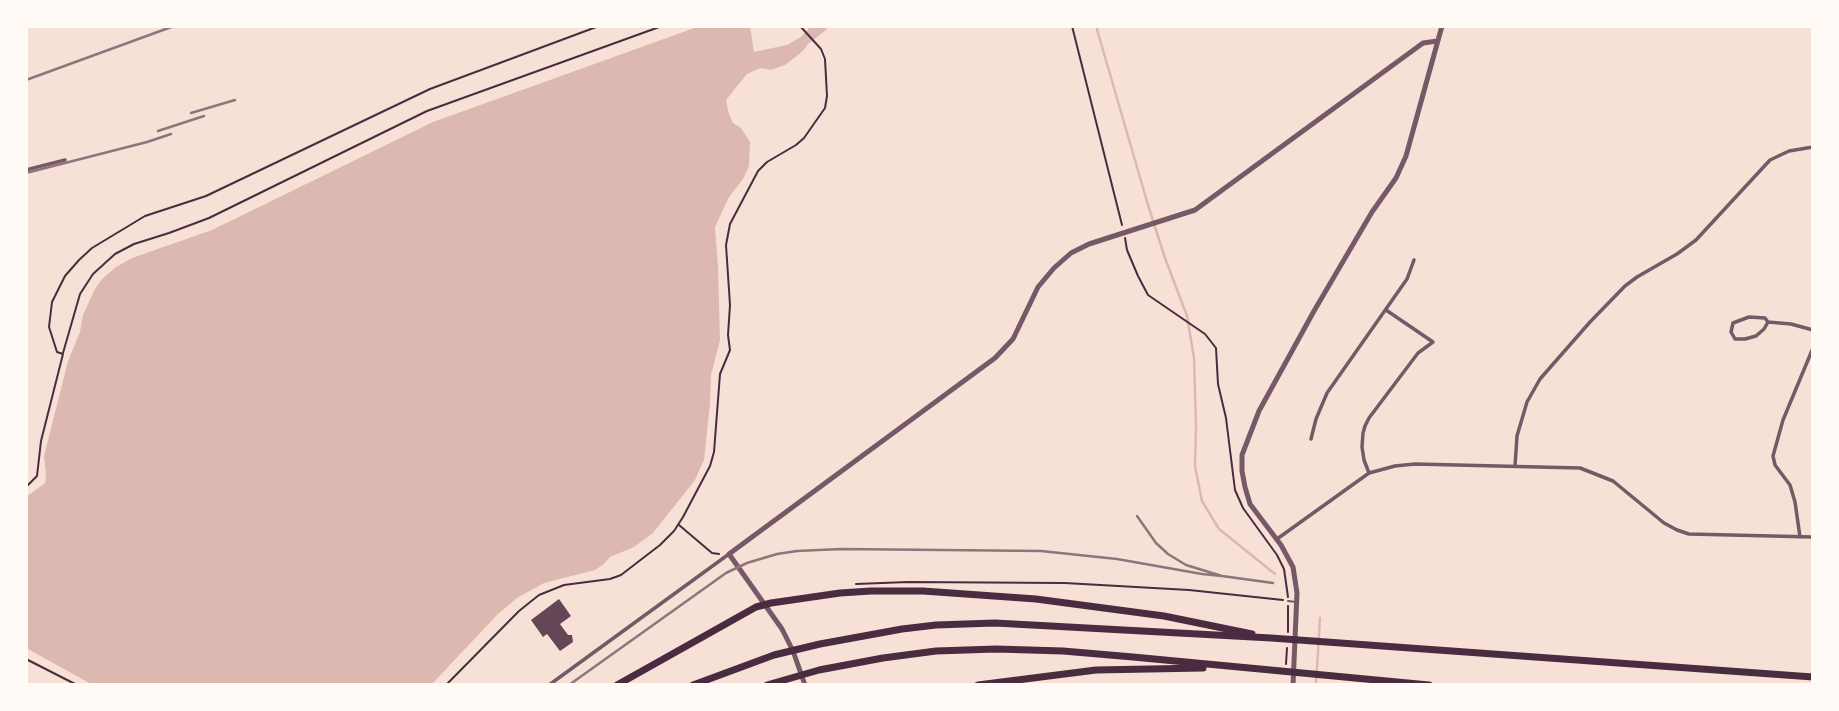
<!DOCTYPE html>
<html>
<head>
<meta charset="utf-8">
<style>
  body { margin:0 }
  #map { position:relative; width:1839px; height:711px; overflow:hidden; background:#f7e1d7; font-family:"Work Sans",sans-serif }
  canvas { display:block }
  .frame { position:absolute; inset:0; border:28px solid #fffaf5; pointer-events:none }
</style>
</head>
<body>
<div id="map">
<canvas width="1839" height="711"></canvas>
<div class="frame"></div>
</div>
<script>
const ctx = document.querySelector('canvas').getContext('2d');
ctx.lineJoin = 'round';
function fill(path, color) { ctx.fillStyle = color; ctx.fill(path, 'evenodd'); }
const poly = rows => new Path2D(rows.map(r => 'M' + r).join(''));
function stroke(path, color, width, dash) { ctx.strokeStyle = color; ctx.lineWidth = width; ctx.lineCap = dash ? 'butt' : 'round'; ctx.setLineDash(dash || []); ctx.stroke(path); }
fill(poly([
  [700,26,750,26,754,52,787,45,801,37,811,26,829,26,825,31,808,44,803,51,785,65,771,70,760,68,747,74,726,100,729,114,733,123,741,128,750,142,749,166,743,179,729,197,715,227,718,267,720,340,711,375,710,404,704,460,695,480,653,533,634,547,610,557,604,564,595,570,544,583,517,598,497,615,431,685,93,685,26,648,26,497,45,483,46,475,44,456,68,361,80,332,83,315,95,289,102,279,116,267,132,258,212,230,433,122]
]), '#dcb8b0');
stroke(poly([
  [1096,26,1148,205,1165,258,1187,316,1194,358,1196,425,1195,466,1202,501,1219,529,1275,574],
  [1316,685,1320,618]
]), '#dcb8b0', 2.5);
fill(poly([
  [559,599,571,616,560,624,568,635,572,635,573,642,560,651,547,634,543,637,531,620]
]), '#644757');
stroke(poly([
  [1072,26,1122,225],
  [1125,238,1127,250,1138,276,1148,295,1205,334,1216,348,1218,384,1226,418,1235,490,1243,508,1277,555,1284,569,1288,597],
  [63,353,80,294,93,274,115,254,134,244,169,233,209,218,427,111,662,26],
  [26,487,37,476,41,441,63,354,57,352,49,327,52,302,65,276,79,260,92,248,145,216,206,196,430,89,599,26],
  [679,525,712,553,719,554],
  [856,584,908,582,1065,583,1189,590,1283,600],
  [1288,632,1288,606],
  [26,659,77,685],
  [1286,664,1287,648],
  [446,685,519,611,539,595,564,585,610,579,621,575,660,545,674,531,683,517,710,466,714,452,720,374,730,350,728,335,730,305,726,245,730,224,758,171,767,162,796,145,804,138,825,108,827,96,825,59,821,49,800,26]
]), '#4a2c40', 2);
stroke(poly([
  [1288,601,1296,602]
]), '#755966', 2);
stroke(poly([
  [26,170,65,160],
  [1768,322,1764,329,1756,336,1745,339,1735,339,1731,332,1733,323,1749,317,1765,318,1768,322,1791,324,1813,330],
  [1311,439,1316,419,1327,393,1407,279,1414,260],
  [1515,466,1517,436,1527,402,1540,379,1590,322,1625,286,1637,277,1677,254,1696,240,1770,160,1789,151,1813,147],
  [1369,473,1364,460,1362,447,1363,433,1365,426,1369,418,1418,353,1433,342,1386,310],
  [1800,537,1795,502,1790,485,1775,465,1773,456,1783,420,1813,348],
  [1277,539,1369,473,1395,466,1415,464,1580,468,1613,481,1664,523,1677,530,1689,534,1813,537],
  [549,685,729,554]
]), '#755966', 3.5);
stroke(poly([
  [805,685,793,651,782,629,729,554,995,358,1013,339,1038,287,1054,268,1071,253,1089,244,1195,210,1423,43,1437,41],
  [1293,685,1297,593,1293,567,1281,545,1250,504,1245,487,1242,471,1242,455,1259,411,1314,311,1372,212,1396,178,1406,156,1442,26]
]), '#755966', 5);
stroke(poly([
  [617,685,756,607,771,603,840,593,871,591,923,591,1036,599,1164,616,1252,634],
  [693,685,774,655,820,644,902,629,936,625,995,623,1271,638,1813,677],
  [767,685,819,670,883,658,936,651,996,649,1063,651,1133,657,1429,685],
  [978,685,1096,670,1203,668]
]), '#4a2c40', 7);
stroke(poly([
  [26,80,174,26],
  [191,113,235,100],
  [158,131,204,116],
  [26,173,147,142,171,134],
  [1137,516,1156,543,1168,554,1186,565,1222,576,1273,583],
  [569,685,726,573,747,563,777,554,797,551,841,549,1041,551,1117,559,1202,574,1222,576]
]), '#8f747c', 2.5);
</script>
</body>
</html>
